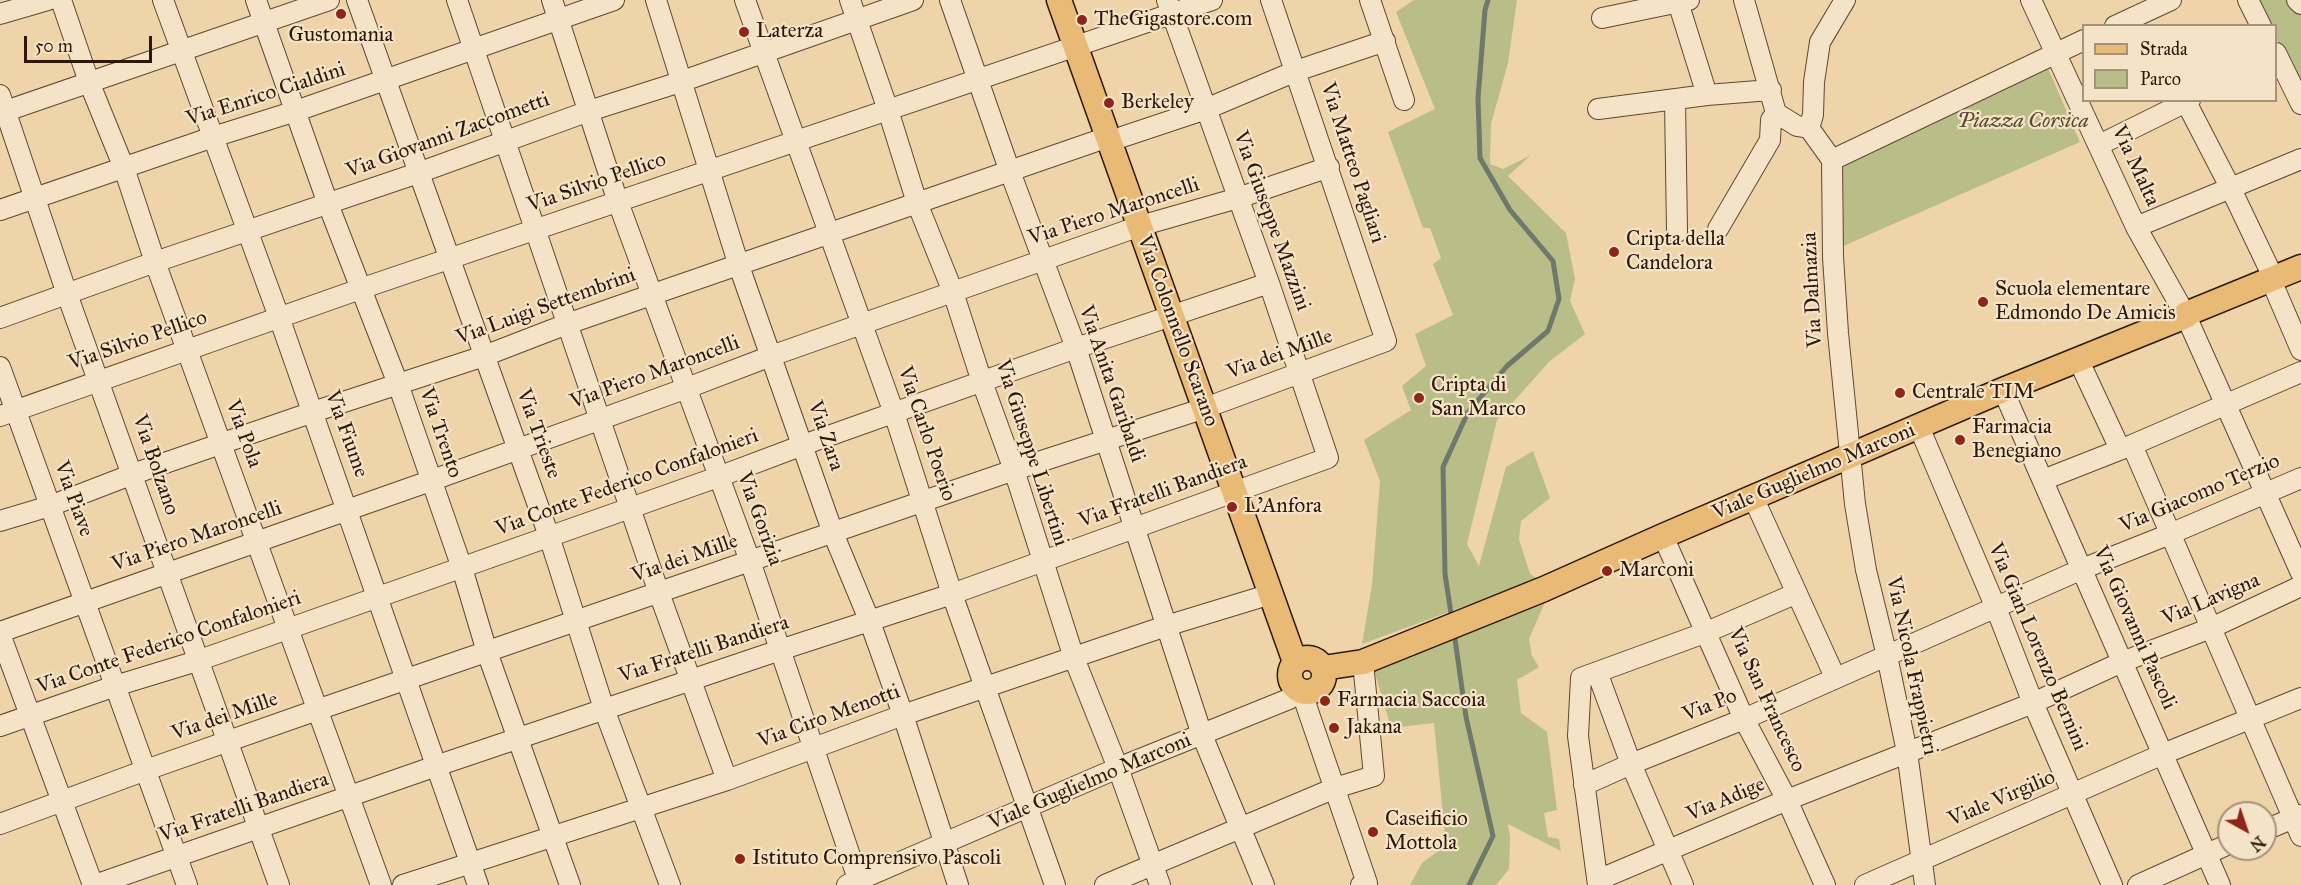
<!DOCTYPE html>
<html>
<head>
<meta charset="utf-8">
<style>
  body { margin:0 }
  #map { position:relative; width:2301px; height:885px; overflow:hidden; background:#efd4aa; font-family:"IM FELL Great Primer",serif }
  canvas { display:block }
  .legend { position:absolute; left:2082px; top:24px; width:195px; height:78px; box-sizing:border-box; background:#f5e3c8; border:2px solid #a5927c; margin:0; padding:8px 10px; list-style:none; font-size:18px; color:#2d1809 }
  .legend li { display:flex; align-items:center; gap:12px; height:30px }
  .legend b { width:30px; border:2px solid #a5927c }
  .north { position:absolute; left:2217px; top:801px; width:60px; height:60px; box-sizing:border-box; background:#f5e3c8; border:2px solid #a5927c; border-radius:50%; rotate:140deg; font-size:16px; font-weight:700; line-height:24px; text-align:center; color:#2d1809 }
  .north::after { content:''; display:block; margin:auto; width:21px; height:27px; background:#8f2418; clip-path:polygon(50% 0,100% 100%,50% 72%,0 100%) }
  .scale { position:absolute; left:24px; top:36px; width:128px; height:27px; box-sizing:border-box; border:3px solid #2d1809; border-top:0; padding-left:8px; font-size:18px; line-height:21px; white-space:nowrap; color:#2d1809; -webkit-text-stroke:4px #f5e3c8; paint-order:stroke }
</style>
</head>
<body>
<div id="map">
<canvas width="2301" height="885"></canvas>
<ul class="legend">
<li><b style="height:8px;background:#e8ba75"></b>Strada</li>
<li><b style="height:16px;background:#b9bd88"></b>Parco</li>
</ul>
<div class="north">N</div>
<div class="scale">50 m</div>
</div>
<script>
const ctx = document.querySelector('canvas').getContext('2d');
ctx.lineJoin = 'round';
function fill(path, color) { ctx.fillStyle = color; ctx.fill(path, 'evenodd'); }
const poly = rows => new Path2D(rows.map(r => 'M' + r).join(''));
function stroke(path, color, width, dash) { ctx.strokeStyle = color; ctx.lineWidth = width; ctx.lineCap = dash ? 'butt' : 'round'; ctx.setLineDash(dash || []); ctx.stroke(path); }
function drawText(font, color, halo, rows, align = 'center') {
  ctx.font = font + ' "IM FELL Great Primer",serif'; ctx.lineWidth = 4.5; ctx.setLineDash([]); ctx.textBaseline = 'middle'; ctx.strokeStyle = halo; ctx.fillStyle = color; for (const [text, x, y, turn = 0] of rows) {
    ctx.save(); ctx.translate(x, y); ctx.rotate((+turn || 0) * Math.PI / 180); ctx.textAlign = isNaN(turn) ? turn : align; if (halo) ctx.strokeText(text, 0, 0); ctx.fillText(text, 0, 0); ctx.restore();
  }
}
fill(poly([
  [1414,0,1517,0,1508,63,1491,124,1490,164,1503,169,1531,155,1508,176,1566,233,1575,279,1570,301,1585,334,1550,361,1497,420,1467,544,1479,566,1506,467,1533,451,1550,498,1521,521,1519,539,1530,574,1538,579,1362,644,1372,585,1380,481,1364,440,1411,410,1402,386,1426,366,1415,334,1453,315,1433,264,1441,258,1430,228,1423,228,1388,132,1435,109,1396,12],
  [2256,0,2289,0,2301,12,2301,87,2276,38,2276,26,2269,25],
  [2047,66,2080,142,1841,247,1838,165],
  [1545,602,1529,639,1532,656,1539,667,1517,680,1521,713,1547,732,1557,810,1544,813,1548,837,1559,839,1561,851,1508,824,1510,837,1509,869,1496,885,1410,885,1422,863,1446,845,1434,723,1391,728,1374,670]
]), '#b9bd88');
stroke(poly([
  [1452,620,1445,574,1443,467,1468,412,1507,366,1548,331,1559,299,1553,261,1510,210,1480,158,1478,98,1485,10,1488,0],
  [1454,632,1466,717,1493,836,1469,885]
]), '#6e786b', 5);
const minor = poly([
  [61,0,89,82,124,168,155,262,381,885],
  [163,0,279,317,478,885],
  [256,0,328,204,398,384,462,568,487,652,570,885],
  [357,0,549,536,604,709,670,885],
  [457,0,659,593,727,780],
  [552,0,618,202,750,561,860,885],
  [656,0,739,266,833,533,870,622,903,715,958,885],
  [745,0,894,413,952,594,1055,885],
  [850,0,888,110,917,203,953,292,982,382,1014,470,1074,658,1118,768,1160,885],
  [950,0,1009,169,1076,348,1202,735,1264,885],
  [1370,0,1404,100],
  [1744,0,1776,113,1797,126,1809,128],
  [2031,0,2136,227,2186,316,2301,573],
  [2248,0,2261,26],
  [2297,0,2301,4],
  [1678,2,1707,95],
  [0,14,48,0],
  [1602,18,1689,0],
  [2115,26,2171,0],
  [2276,53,2301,104],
  [0,95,67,294,279,885],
  [1675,100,1677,232],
  [2185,100,2231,189,2273,277,2271,280,2301,350],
  [1598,109,1707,95,1771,90],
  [0,113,329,0],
  [1809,128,1832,160,1833,257,1838,333,1855,504,1866,570,1887,656,1907,752,1925,885],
  [1809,128,1813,115,1814,82,1820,42,1845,0],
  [1122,137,1206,109,1296,71,1385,41],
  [2099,145,2190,100],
  [1832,160,2084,40],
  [0,210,213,137,296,111,614,0],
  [2136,227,2301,159],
  [1718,229,1770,140,1771,120,1776,113],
  [0,318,155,262,418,173,589,111,680,82,913,0],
  [2078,359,2120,449],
  [0,367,187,885],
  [2003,390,2220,885],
  [0,416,363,288,1212,0],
  [1919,427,1996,608,2033,703,2112,885],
  [2132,445,2301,836],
  [2043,480,2132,445,2301,372],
  [1753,497,1835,677],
  [0,521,50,506,133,474,313,412,484,356,567,324,1108,137],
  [1663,536,1744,719,1787,800,1825,885],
  [0,632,430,481,687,388,771,356,1140,226,1238,198,1329,167],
  [0,634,93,885],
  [1597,672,1631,764,1683,885],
  [1308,692,1306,705,1367,883,1361,885],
  [0,726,115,686,197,661,718,477,803,445,1076,348,1269,283],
  [1584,785,1631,764,1744,719,2082,569,2170,534,2301,478],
  [0,824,146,770,317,710,1014,470,1205,408,1386,341,1271,0],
  [2265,830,2301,815],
  [1598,880,1787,800,2033,703,2122,662,2211,628,2301,586],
  [95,885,436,766,780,650,952,594,1328,458,1269,283,1167,0],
  [403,885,727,780,903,715,1166,626,1271,594],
  [847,885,1118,768,1289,699,1299,690],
  [1105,885,1335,788,1374,776,1363,662],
  [1598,885,1578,736,1581,678,1707,632,1797,593],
  [1865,885,2163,754,2301,698],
  [2138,885,2229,844]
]);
const major = poly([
  [1059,0,1295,662],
  '1290 675a17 17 0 1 1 34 0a17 17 0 1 1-34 0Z',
  [1323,668,1363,662,1544,589,1663,536,2003,390,2186,316,2186,314,2301,267]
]);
stroke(minor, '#5e4731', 22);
stroke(major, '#2d1809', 27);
stroke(minor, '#f5e3c8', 20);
stroke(major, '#e8ba75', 24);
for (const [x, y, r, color] of [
  [341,14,6,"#8f2418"],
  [1082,20,6,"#8f2418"],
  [744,32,6,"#8f2418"],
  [1109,103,6,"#8f2418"],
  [1614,252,6,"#8f2418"],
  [1983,302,6,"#8f2418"],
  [1900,393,6,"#8f2418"],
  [1419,398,6,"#8f2418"],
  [1960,440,6,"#8f2418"],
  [1232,507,6,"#8f2418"],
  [1607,571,6,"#8f2418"],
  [1325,701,6,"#8f2418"],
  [1334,728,6,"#8f2418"],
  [1373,832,6,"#8f2418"],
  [740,859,6,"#8f2418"]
]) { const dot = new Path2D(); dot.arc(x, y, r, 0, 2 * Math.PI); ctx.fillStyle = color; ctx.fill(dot); stroke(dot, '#f5e3c8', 2); }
drawText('21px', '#2d1809', '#f5e3c8', [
  ["TheGigastore.com",1094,20],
  ["Laterza",756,32],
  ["Gustomania",341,36,"center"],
  ["Berkeley",1121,103],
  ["Cripta della",1626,240],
  ["Candelora",1626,264],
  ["Scuola elementare",1995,290],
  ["Edmondo De Amicis",1995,314],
  ["Cripta di",1431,386],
  ["San Marco",1431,410],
  ["Centrale TIM",1912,393],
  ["Farmacia",1972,428],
  ["Benegiano",1972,452],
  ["L'Anfora",1244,507],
  ["Marconi",1619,571],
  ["Farmacia Saccoia",1337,701],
  ["Jakana",1346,728],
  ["Caseificio",1385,820],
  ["Mottola",1385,844],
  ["Istituto Comprensivo Pascoli",752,859]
], 'left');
drawText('21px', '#2d1809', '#f5e3c8', [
  ["Via Enrico Cialdini",266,95,-18],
  ["Via Giovanni Zaccometti",448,136,-20],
  ["Via Matteo Pagliari",1352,163,72],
  ["Via Malta",2135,166,65],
  ["Via Silvio Pellico",597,183,-19],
  ["Via Piero Maroncelli",1114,212,-18],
  ["Via Giuseppe Mazzini",1271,221,70],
  ["Via Dalmazia",1813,290,-93],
  ["Via Luigi Settembrini",546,307,-20],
  ["Via Colonnello Scarano",1177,331,70],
  ["Via Silvio Pellico",138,341,-19],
  ["Via dei Mille",1280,355,-20],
  ["Via Piero Maroncelli",655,373,-20],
  ["Via Anita Garibaldi",1111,384,71],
  ["Via Trento",440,433,71],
  ["Via Pola",243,434,70],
  ["Via Fiume",346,434,70],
  ["Via Trieste",538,434,70],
  ["Via Carlo Poerio",926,434,71],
  ["Via Zara",825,436,71],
  ["Via Giuseppe Libertini",1031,453,72],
  ["Via Bolzano",155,465,71],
  ["Viale Guglielmo Marconi",1814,472,-23],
  ["Via Conte Federico Confalonieri",627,483,-20],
  ["Via Fratelli Bandiera",1163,492,-20],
  ["Via Giacomo Terzio",2200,494,-23],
  ["Via Piave",73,499,70],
  ["Via Gorizia",759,519,70],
  ["Via Piero Maroncelli",197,537,-19],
  ["Via dei Mille",685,559,-19],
  ["Via Lavigna",2211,600,-23],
  ["Via Giovanni Pascoli",2134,628,66],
  ["Via Conte Federico Confalonieri",169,643,-19],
  ["Via Gian Lorenzo Bernini",2037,647,67],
  ["Via Fratelli Bandiera",704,650,-18],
  ["Via Nicola Frappietri",1911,666,78],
  ["Via San Francesco",1766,700,65],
  ["Via Po",1710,706,-22],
  ["Via dei Mille",225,717,-19],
  ["Via Ciro Menotti",829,717,-20],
  ["Viale Guglielmo Marconi",1090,782,-23],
  ["Viale Virgilio",2002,799,-23],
  ["Via Adige",1726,800,-23],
  ["Via Fratelli Bandiera",244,808,-19]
]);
drawText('italic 21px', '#574a2f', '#f5e3c8', [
  ["Piazza Corsica",2023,122]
]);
</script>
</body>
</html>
